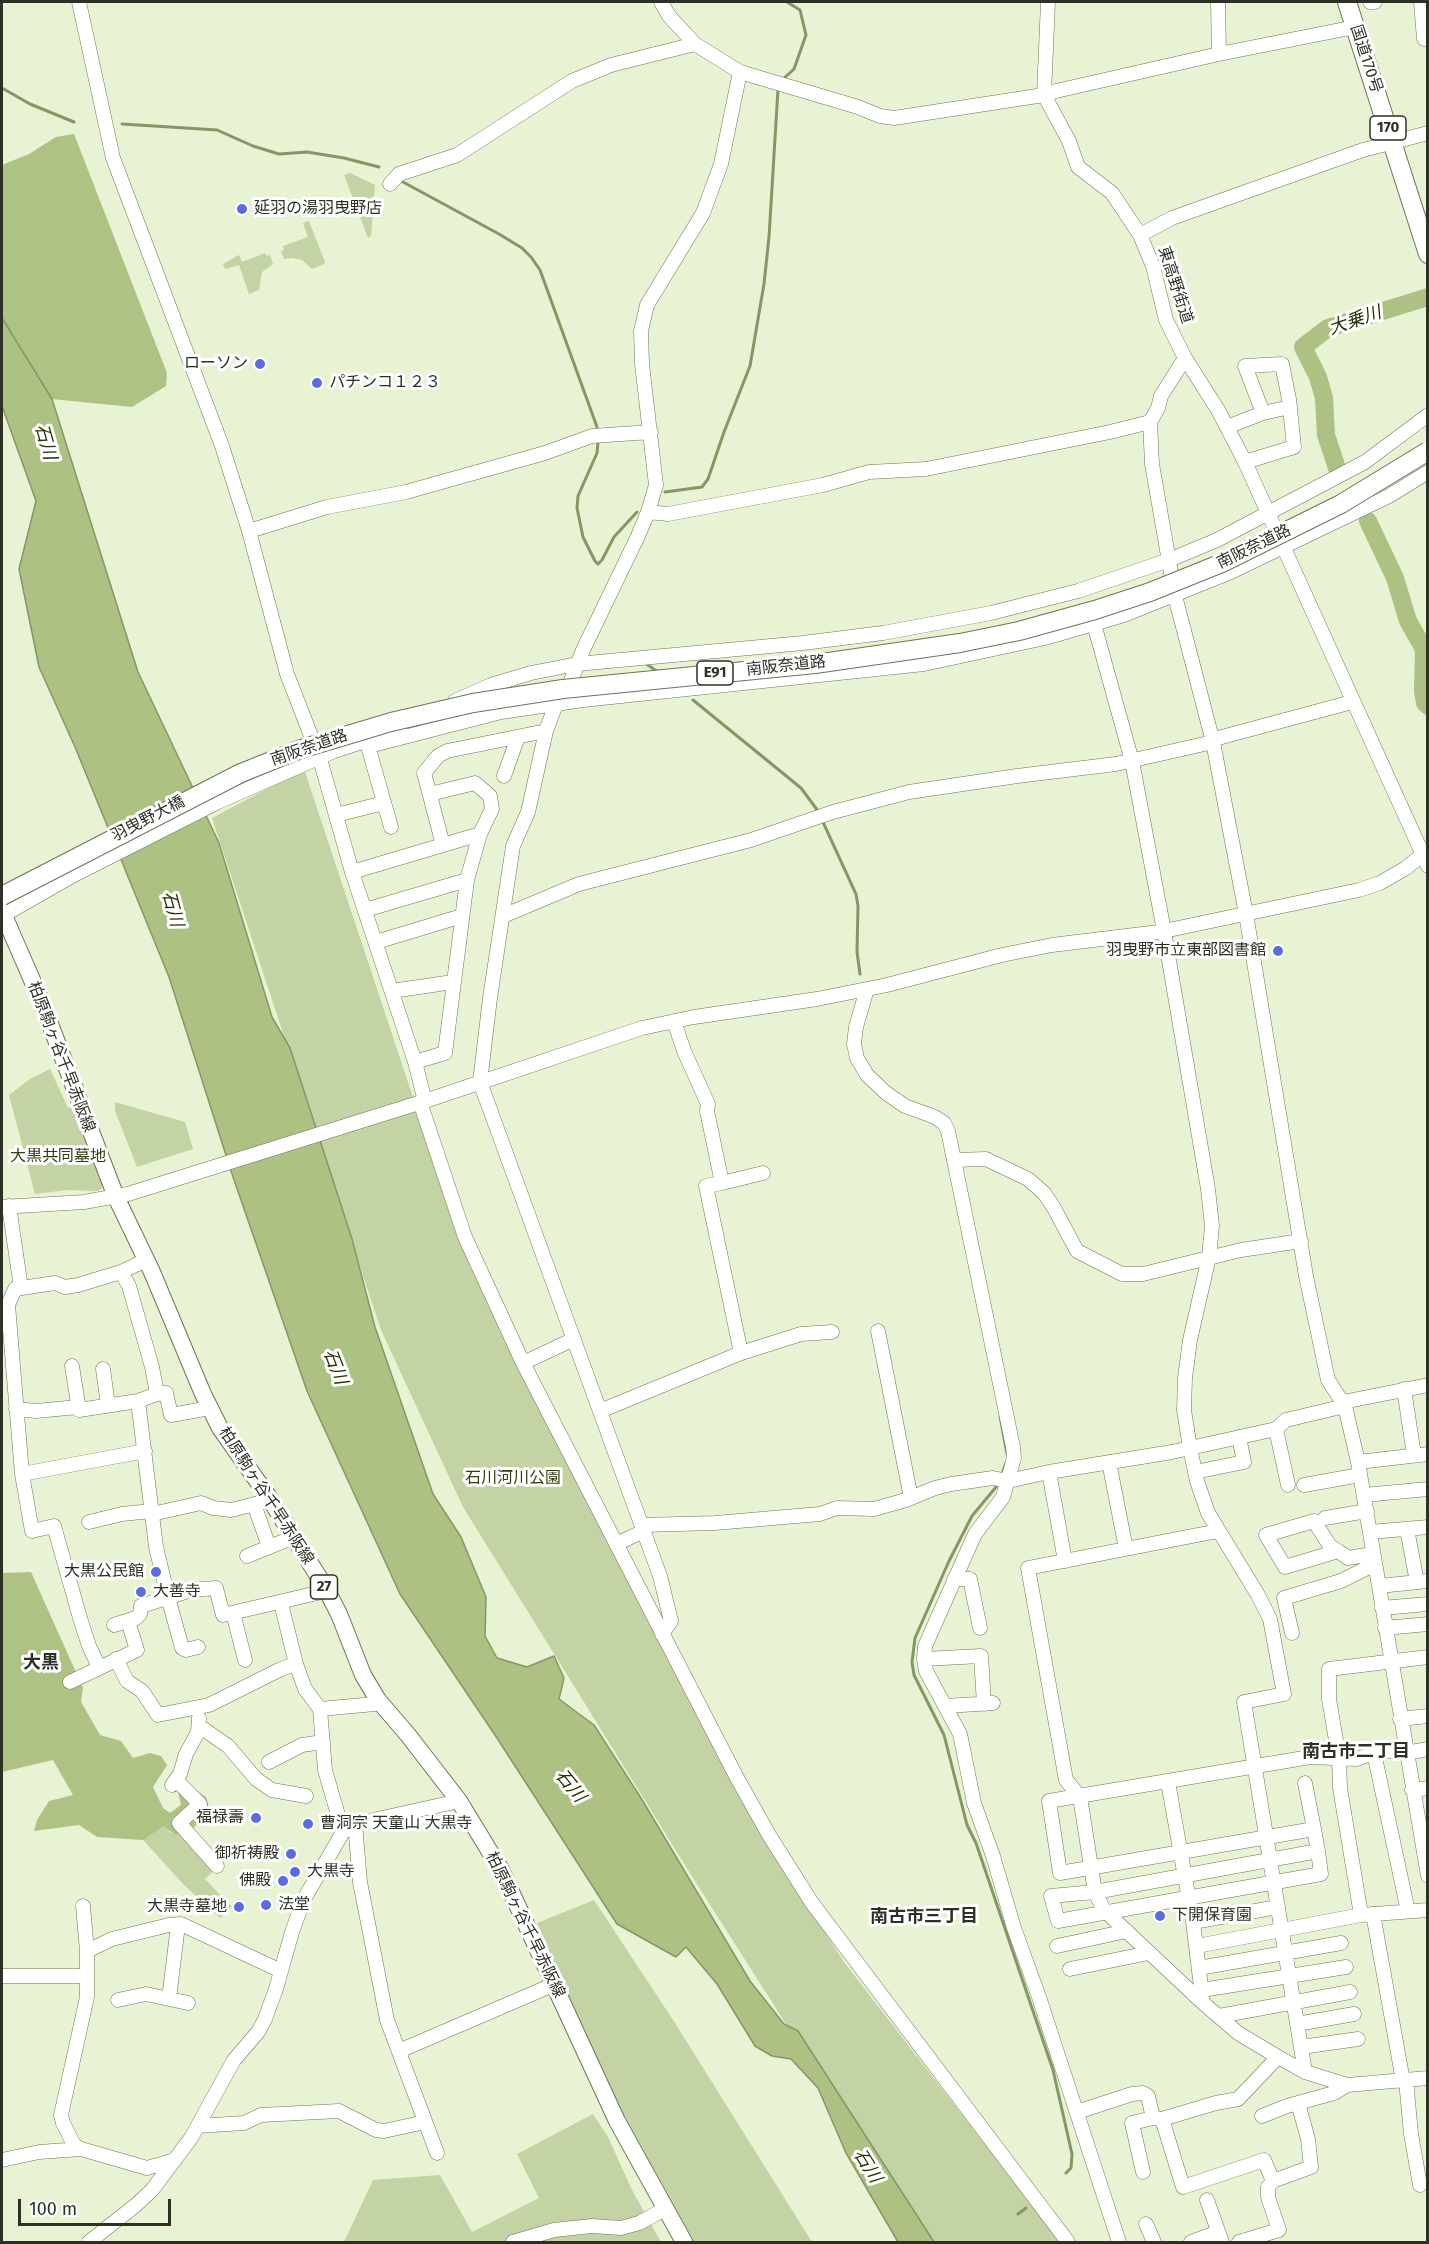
<!DOCTYPE html>
<html>
<head>
<meta charset="utf-8">
<style>
  body { margin:0 }
  #map { position:relative; width:1429px; height:2244px; overflow:hidden; background:#e7f3d3; font-family:"Fira Sans",sans-serif }
  canvas { display:block }
  .frame { position:absolute; inset:0; border:3px solid #2d3125; pointer-events:none }
  .scale { position:absolute; left:18px; top:2199px; width:153px; height:27px; box-sizing:border-box; border:3px solid #2d3125; border-top:0; padding-left:8px; font-size:18px; line-height:21px; white-space:nowrap; color:#2d3125; -webkit-text-stroke:4px #fff; paint-order:stroke }
</style>
</head>
<body>
<div id="map">
<canvas width="1429" height="2244"></canvas>
<div class="frame"></div>
<div class="scale">100 m</div>
</div>
<script>
const ctx = document.querySelector('canvas').getContext('2d');
ctx.lineJoin = 'round';
function fill(path, color) { ctx.fillStyle = color; ctx.fill(path, 'evenodd'); }
const poly = rows => new Path2D(rows.map(r => 'M' + r).join(''));
function stroke(path, color, width, dash) { ctx.strokeStyle = color; ctx.lineWidth = width; ctx.lineCap = dash ? 'butt' : 'round'; ctx.setLineDash(dash || []); ctx.stroke(path); }
function drawText(font, color, halo, rows, align = 'center') {
  ctx.font = font + ' "Fira Sans","Noto Sans JP",sans-serif'; ctx.lineWidth = 6; ctx.setLineDash([]); ctx.textBaseline = 'middle'; ctx.strokeStyle = halo; ctx.fillStyle = color; for (const [text, x, y, turn = 0] of rows) {
    ctx.save(); ctx.translate(x, y); ctx.rotate((+turn || 0) * Math.PI / 180); ctx.textAlign = isNaN(turn) ? turn : align; if (halo) ctx.strokeText(text, 0, 0); ctx.fillText(text, 0, 0); ctx.restore();
  }
}
fill(poly([
  [350,173,375,185,371,236,368,238,344,175],
  [309,221,325,262,324,264,312,269,302,260,292,258,284,259,281,251,284,250,283,246,308,237,303,223],
  [265,253,267,256,270,255,273,264,262,272,259,290,249,294,239,265,225,269,223,264,239,255,242,262],
  [304,769,457,1230,759,1828,844,1962,1060,2242,925,2242,698,1886,463,1507,381,1330,212,818],
  [50,1069,68,1108,75,1106,103,1187,98,1191,67,1190,35,1194,9,1095,30,1079],
  [115,1102,185,1122,193,1149,137,1167,115,1111],
  [161,1824,171,1833,184,1835,216,1869,205,1879,232,1907,220,1918,183,1884,143,1840],
  [594,1900,675,2023,812,2242,691,2242,607,2089,537,1923],
  [593,2114,608,2137,632,2190,661,2242,344,2242,373,2180,440,2175,472,2232,539,2198,517,2154]
]), '#c3d3a3');
fill(poly([
  [74,134,167,373,166,386,132,407,52,399,2,318,2,165,29,154,56,137],
  [31,1572,83,1688,81,1702,100,1735,121,1741,133,1758,150,1753,161,1756,167,1765,153,1787,163,1808,170,1813,181,1805,178,1792,188,1785,206,1797,211,1814,184,1835,174,1834,163,1826,143,1840,97,1837,79,1825,34,1831,37,1820,49,1801,73,1795,53,1760,2,1772,2,1573]
]), '#adc283');
const water = poly([
  [2,318,52,399,138,672,219,843,272,1017,290,1048,352,1239,375,1327,433,1494,461,1537,486,1597,485,1636,497,1658,527,1667,554,1656,564,1678,559,1699,594,1725,641,1798,750,1981,784,2024,798,2031,934,2242,898,2242,846,2153,818,2088,791,2059,772,2056,755,2046,717,1984,686,1947,676,1957,617,1924,495,1735,400,1594,307,1391,232,1174,169,977,75,747,39,667,19,569,36,501,2,406,2,318]
]);
fill(water, '#acc182');
stroke(water, '#869666', 1.5);
stroke(poly([
  [781,81,794,69,806,35,800,10,787,2],
  [2,88,30,104,74,122],
  [122,124,217,130,253,146,279,154,307,152,344,158,379,167],
  [403,182,499,234,522,248,531,257,540,270,597,427],
  [598,442,597,453,578,496,577,508,583,537,595,561,598,564,602,560,614,537,637,512],
  [665,492,702,487,708,479,724,432,750,366,764,284,769,237,778,89],
  [645,663,658,672],
  [693,700,801,788,818,811],
  [823,822,856,894,858,906,857,952,860,974],
  [1000,1416,1007,1454],
  [1003,1471,1006,1463],
  [996,1487,972,1516,949,1561,915,1638,912,1662,914,1675,944,1735,967,1825,976,1843,1053,2070,1072,2154,1071,2168,1066,2173],
  [1018,2214,1026,2208]
]), '#869666', 3);
stroke(poly([
  [1337,468,1326,435,1324,398,1318,377,1303,347,1328,328,1428,297],
  [1368,521,1395,578,1408,621,1424,649,1423,691,1425,703,1428,706]
]), '#acc182', 18);
const minor = poly([
  [79,2,113,158,222,446,249,531,287,674,320,759,352,872,415,1062,425,1101],
  [661,2,669,16,695,44,740,72,858,107,880,116,894,118,1044,95,1056,91,1219,54,1355,27],
  [1048,2,1044,95,1069,141,1078,167,1112,193,1140,235,1153,266,1166,320,1185,358,1218,410,1245,462,1428,866],
  [1218,2,1219,54],
  [1370,2,1375,2],
  [1421,2,1424,39,1428,38],
  [390,184,399,174,457,155,572,81,611,65,695,44],
  [1140,235,1172,218,1363,150,1428,133],
  [1185,358,1161,396,1158,408,1150,422,1152,464,1175,596,1213,742,1246,914,1306,1276,1328,1380,1345,1406,1358,1462,1428,1876],
  [1227,427,1263,413,1290,407],
  [1245,462,1294,447,1289,399,1282,364,1245,366,1263,413],
  [648,512,668,514,823,485,869,472,926,469,1110,432,1150,422],
  [249,531,327,507,406,492,545,453,592,436,651,432],
  [1094,624,1132,761,1164,931,1208,1189,1212,1226,1209,1257,1190,1340,1185,1378,1184,1410,1190,1448,1197,1481,1208,1513,1258,1595,1270,1619,1284,1694,1244,1702,1305,2072],
  [455,701,491,685,531,673,577,664,803,643,883,633,991,613,1078,591,1169,560,1217,540,1365,462,1428,415],
  [377,744,501,712,583,700,924,664,1045,638,1124,615,1231,572,1389,496,1428,472],
  [368,746,391,827],
  [504,776,518,737],
  [430,794,475,783,490,796,492,809,480,834],
  [336,815,384,803],
  [352,872,443,845],
  [365,910,467,880],
  [2,916,74,875,218,802,334,751,374,738,400,727],
  [503,916,579,884,751,840,833,812,909,792,1017,776,1116,764,1213,742,1218,738,1352,702],
  [376,942,462,916],
  [867,989,856,1027,854,1044,857,1058,867,1075,886,1093,905,1106,935,1117,944,1123,948,1131,1013,1447,1014,1458,1003,1497,975,1534,925,1646,924,1659,926,1671,960,1734,974,1803,993,1856,1014,1928,1039,1997,1119,2242],
  [392,991,453,982],
  [674,1021,684,1051,708,1104,707,1111,722,1183,763,1173],
  [415,1062,445,1053,467,880,480,834,443,845,424,773,438,756,447,751,546,731],
  [420,1102,465,1237,523,1363,736,1776,769,1835,812,1903,1068,2242],
  [954,1160,986,1159,1028,1179,1044,1193,1054,1208,1077,1251,1122,1274,1143,1274,1241,1250,1301,1241],
  [722,1183,706,1186,741,1353],
  [9,1206,21,1288],
  [2,1207,84,1202,128,1194,425,1101,642,1028,694,1017,817,999,887,985,1002,955,1052,945,1159,932,1359,890,1380,883,1406,868,1428,850],
  [878,1331,911,1498],
  [523,1363,574,1339],
  [72,1366,79,1410,138,1401,157,1394,152,1367,129,1286,121,1272],
  [103,1369,108,1405],
  [1404,1389,1414,1455],
  [157,1394,166,1393,171,1415,210,1408],
  [138,1401,156,1547,168,1597,182,1648,186,1650,198,1647],
  [1343,1402,1428,1385],
  [16,1409,36,1411,78,1407],
  [600,1411,741,1353,801,1334,832,1332],
  [1276,1429,1288,1485],
  [1109,1462,1126,1549],
  [1358,1462,1428,1454],
  [1049,1472,1065,1561],
  [1195,1472,1244,1462,1239,1437],
  [22,1474,145,1451],
  [1304,1485,1360,1475],
  [1364,1495,1428,1489],
  [254,1504,269,1547],
  [152,1514,201,1503,213,1508,231,1510,271,1500],
  [1325,1518,1367,1511],
  [89,1522,122,1514,151,1511],
  [642,1525,715,1523,820,1514,837,1508,874,1509,906,1500,935,1488,951,1484,993,1478,1008,1481,1049,1472,1172,1452,1276,1429,1286,1420,1345,1406],
  [1407,1529,1417,1582],
  [1218,1531,1028,1568,1066,1780,1080,1797,1095,1892,1104,1910,1203,2003,1238,2033,1278,2057,1305,2072,1347,2085,1428,2078],
  [1370,1532,1428,1527],
  [616,1544,644,1531],
  [1338,1551,1285,1567,1266,1535,1314,1521,1330,1546,1338,1551,1348,1558,1373,1554],
  [247,1556,294,1537],
  [954,1579,970,1579,980,1628],
  [1379,1586,1428,1581],
  [281,1603,296,1664,305,1689,320,1709,375,1704,378,1700],
  [1382,1608,1428,1604],
  [233,1613,245,1660],
  [114,1625,136,1618,140,1614,141,1606,191,1590,216,1588,223,1615,326,1591],
  [1385,1628,1428,1624],
  [1292,1633,1284,1598,1341,1581,1375,1564],
  [662,1634,671,1621,660,1576,480,1082,490,998,513,846,528,812,546,731,556,704,571,681,583,650,638,536,648,512,656,485,642,364,641,331,647,305,703,213,721,164,740,72],
  [116,1659,127,1681,142,1691,158,1715,209,1705,281,1669,296,1664],
  [924,1659,981,1656,984,1704],
  [99,1667,89,1646,80,1618,54,1526,32,1531,22,1474,8,1305,15,1289,55,1283,65,1287,78,1285,121,1272,146,1260],
  [70,1682,137,1650,128,1621],
  [946,1706,993,1703],
  [320,1709,325,1770,343,1832],
  [1400,1719,1428,1716],
  [199,1726,228,1746,256,1779,272,1790,306,1796],
  [1374,1753,1408,1911],
  [1406,1753,1428,1749],
  [269,1762,302,1745,323,1742],
  [176,1780,200,1804,179,1823,217,1866],
  [1168,1782,1193,1922,1203,2003],
  [1305,1783,1314,1829,1318,1851,1321,1874,1058,1921,1051,1896,1095,1892,1318,1851],
  [172,1785,180,1774,186,1754,198,1732,199,1718],
  [1412,1790,1428,1788],
  [355,1824,360,1882,387,2020,437,2153],
  [1314,1829,1060,1873,1049,1801,1310,1757,1357,1759,1374,1753,1405,1749],
  [1373,1914,1403,2081],
  [1361,1915,1340,1788,1339,1758,1329,1699,1329,1669,1428,1657],
  [1193,1922,1278,1907],
  [1057,1946,1127,1931],
  [1197,1946,1361,1915,1428,1910],
  [87,1951,112,1939,169,1925,181,1924,281,1971],
  [1199,1968,1341,1943],
  [1070,1969,1149,1953],
  [2,1976,87,1976],
  [1202,1990,1346,1967],
  [169,1999,178,1925],
  [118,2000,146,1994,188,2003],
  [1219,2016,1350,1992],
  [1297,2024,1354,2014],
  [1301,2047,1358,2039],
  [399,2051,555,1984],
  [1406,2080,1411,2134,1420,2185],
  [1077,2112,1132,2094,1143,2093,1148,2096,1153,2118,1162,2119,1216,2103,1238,2099,1278,2057],
  [1262,2116,1287,2106,1334,2093,1347,2085],
  [1162,2119,1183,2187,1264,2160,1273,2181],
  [198,2126,244,2123,261,2115,339,2111,376,2130,384,2131,425,2122],
  [81,2149,74,2145,63,2123,61,2115,87,1997,87,1951,83,1906],
  [2,2160,39,2152,81,2149,147,2168,175,2160],
  [1143,2172,1132,2123,1153,2118],
  [1207,2200,1222,2242],
  [1146,2224,1154,2242],
  [89,2242,136,2205,152,2190,191,2138,234,2060,258,2032,265,2019,276,1989,292,1932,304,1899,343,1832,355,1824,459,1801],
  [513,2242,554,2230,592,2226,621,2228,639,2223,665,2209],
  [1191,2242,1218,2232],
  [1239,2242,1279,2230,1268,2197,1268,2187,1273,2181,1311,2167,1308,2139,1298,2103]
]);
const major = poly([
  [2,911,42,1003,116,1197,152,1272,203,1394,220,1428,268,1496,325,1587,339,1614,363,1675,378,1700,408,1735,459,1801,501,1870,617,2121,684,2242]
]);
const highway = poly([
  [1347,2,1428,254]
]);
stroke(minor, '#6b7559', 15);
stroke(major, '#6b7559', 18);
stroke(highway, '#6b7559', 20);
stroke(minor, '#fff', 14);
stroke(major, '#fff', 16);
stroke(highway, '#fff', 18);
const highwayBridge = poly([
  [2,896,241,773,301,749,391,722,473,703,563,689,815,664,960,643,1019,631,1095,610,1150,592,1222,563,1341,504,1428,451]
]);
stroke(highwayBridge, '#6b7559', 20, []);
stroke(highwayBridge, '#fff', 18);
for (const [x, y, r, color] of [
  [242,209,6,"#5b6be2"],
  [260,364,6,"#5b6be2"],
  [317,383,6,"#5b6be2"],
  [1278,951,6,"#5b6be2"],
  [156,1572,6,"#5b6be2"],
  [141,1592,6,"#5b6be2"],
  [256,1818,6,"#5b6be2"],
  [308,1824,6,"#5b6be2"],
  [291,1854,6,"#5b6be2"],
  [295,1872,6,"#5b6be2"],
  [283,1881,6,"#5b6be2"],
  [266,1905,6,"#5b6be2"],
  [239,1907,6,"#5b6be2"],
  [1160,1916,6,"#5b6be2"]
]) { const dot = new Path2D(); dot.arc(x, y, r, 0, 2 * Math.PI); ctx.fillStyle = color; ctx.fill(dot); stroke(dot, '#fff', 2); }
for (const [x, y, w] of [
  [1388,128,36],
  [715,673,36],
  [324,1587,27]
]) { const box = new Path2D(); box.roundRect(x - w / 2, y - 12, w, 24, 4.5); ctx.fillStyle = '#fff'; ctx.fill(box); stroke(box, '#2d3125', 1.5); }
drawText('bold 15px', '#2d3125', null, [
  ["170",1388,128],
  ["E91",715,673],
  ["27",324,1587]
]);
drawText('16px', '#2d3125', '#fff', [
  ["国道170号",1366,59,72],
  ["東高野街道",1175,285,72],
  ["南阪奈道路",1254,547,-26],
  ["南阪奈道路",786,666,-6],
  ["南阪奈道路",309,748,-19],
  ["羽曳野大橋",148,819,-27],
  ["柏原駒ヶ谷千早赤阪線",61,1057,69],
  ["柏原駒ヶ谷千早赤阪線",266,1496,57],
  ["柏原駒ヶ谷千早赤阪線",525,1925,64]
]);
drawText('16px', '#2d3125', '#fff', [
  ["延羽の湯羽曳野店",254,209],
  ["ローソン",248,364,"right"],
  ["パチンコ１２３",329,383],
  ["羽曳野市立東部図書館",1266,951,"right"],
  ["大黒公民館",144,1572,"right"],
  ["大善寺",153,1592],
  ["福禄壽",244,1818,"right"],
  ["曹洞宗 天童山 大黒寺",320,1824],
  ["御祈祷殿",279,1854,"right"],
  ["大黒寺",307,1872],
  ["佛殿",271,1881,"right"],
  ["法堂",278,1905],
  ["大黒寺墓地",227,1907,"right"],
  ["下開保育園",1172,1916]
], 'left');
drawText('16px', '#323f11', '#fff', [
  ["大黒共同墓地",58,1157],
  ["石川河川公園",513,1479]
]);
drawText('italic 18px', '#263202', '#fff', [
  ["大乗川",1355,321,-19],
  ["石川",45,442,74],
  ["石川",172,909,75],
  ["石川",335,1367,69],
  ["石川",570,1786,51],
  ["石川",867,2166,58]
]);
drawText('bold 18px', '#2d3125', '#fff', [
  ["大黒",41,1663],
  ["南古市二丁目",1356,1752],
  ["南古市三丁目",924,1917]
]);
</script>
</body>
</html>
